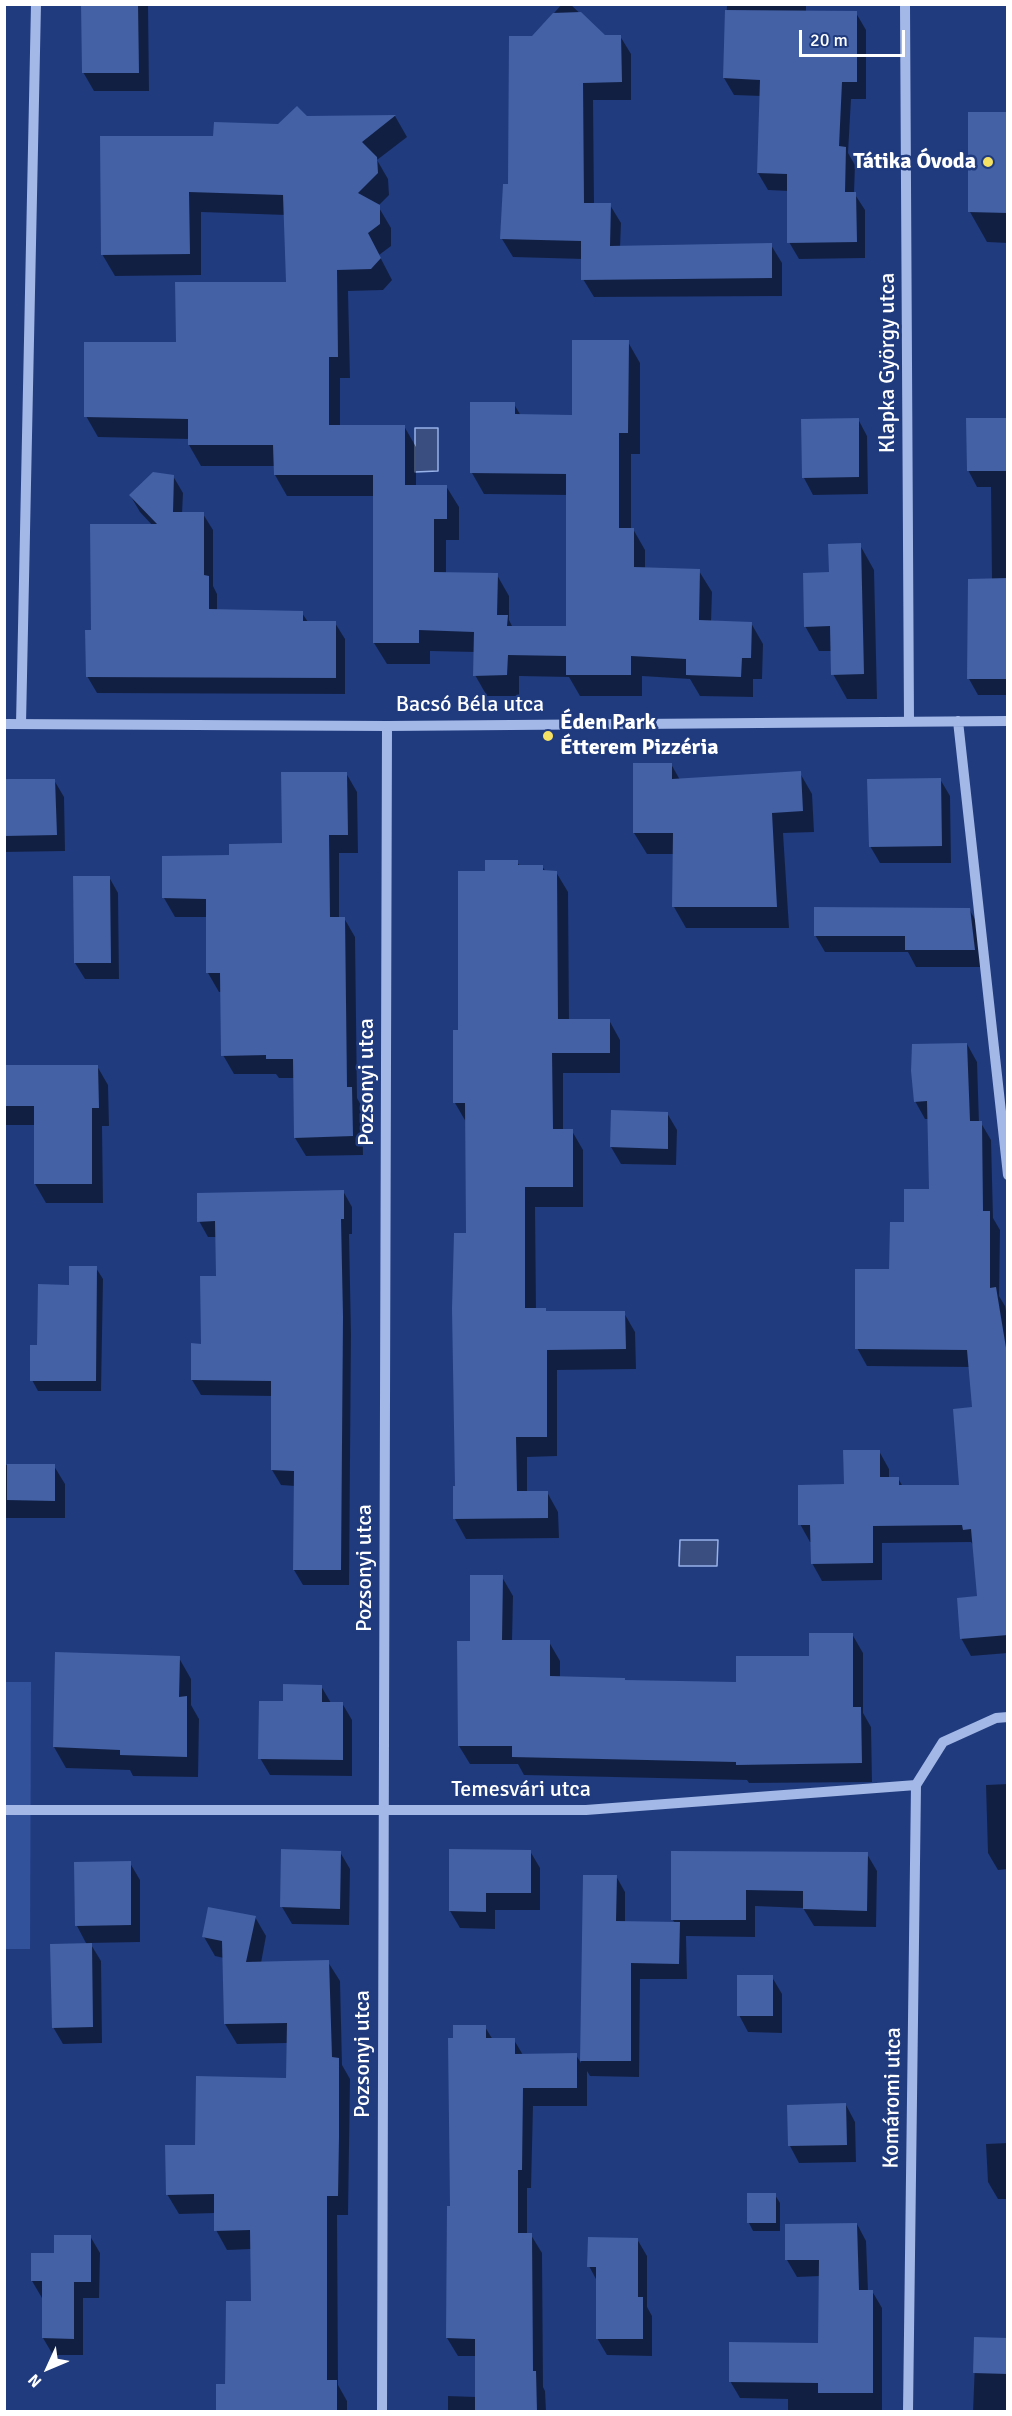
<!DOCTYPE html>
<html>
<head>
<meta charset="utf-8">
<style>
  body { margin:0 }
  #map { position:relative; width:1012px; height:2416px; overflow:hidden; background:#203b7e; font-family:Signika,sans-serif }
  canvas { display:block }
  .frame { position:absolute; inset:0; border:6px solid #fff; pointer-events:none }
  .north { position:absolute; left:18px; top:2338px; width:60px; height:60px; -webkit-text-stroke:4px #203b7e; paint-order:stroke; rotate:226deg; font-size:16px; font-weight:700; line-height:24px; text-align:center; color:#fff }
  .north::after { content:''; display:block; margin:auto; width:21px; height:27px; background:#fff; clip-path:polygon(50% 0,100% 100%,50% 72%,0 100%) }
  .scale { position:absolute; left:799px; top:30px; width:106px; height:27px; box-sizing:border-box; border:3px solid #fff; border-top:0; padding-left:8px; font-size:18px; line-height:21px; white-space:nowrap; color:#fff; -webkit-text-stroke:4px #203b7e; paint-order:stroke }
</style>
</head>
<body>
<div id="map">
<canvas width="1012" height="2416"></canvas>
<div class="frame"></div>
<div class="north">N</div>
<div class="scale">20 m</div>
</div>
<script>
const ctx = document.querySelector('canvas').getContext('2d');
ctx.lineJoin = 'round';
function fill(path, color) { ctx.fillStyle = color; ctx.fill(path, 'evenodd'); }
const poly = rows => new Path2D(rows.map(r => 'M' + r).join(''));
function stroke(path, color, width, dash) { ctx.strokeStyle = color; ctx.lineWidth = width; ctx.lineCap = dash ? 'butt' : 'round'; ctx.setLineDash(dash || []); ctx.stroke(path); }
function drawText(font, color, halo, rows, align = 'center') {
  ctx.font = font + ' Signika,sans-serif'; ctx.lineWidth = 5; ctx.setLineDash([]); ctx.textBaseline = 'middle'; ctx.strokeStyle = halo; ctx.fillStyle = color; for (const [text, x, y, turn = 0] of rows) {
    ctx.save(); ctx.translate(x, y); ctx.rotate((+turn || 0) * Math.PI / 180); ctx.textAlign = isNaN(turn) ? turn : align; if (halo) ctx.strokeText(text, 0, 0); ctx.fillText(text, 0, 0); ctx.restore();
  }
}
fill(poly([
  [4,1682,31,1682,30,1949,5,1949]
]), '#33529c');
const water = poly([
  [415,428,438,428,438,471,415,472,415,428],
  [680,1540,718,1540,717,1566,679,1566,680,1540]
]);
fill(water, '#3a4e80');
stroke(water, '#97b1e9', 1.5);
fill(poly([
  [82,4,148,4,149,91,94,91,83,72],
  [562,4,570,4,604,36,620,36,631,54,631,100,593,100,594,204,610,205,621,223,620,248,771,245,782,263,782,296,594,297,583,279,583,259,513,257,502,239,533,37],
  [727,4,806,4,806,13,856,13,866,30,866,99,851,99,848,153,855,165,854,193,865,210,865,258,799,259,789,242,789,191,768,190,758,173,761,96,734,95,724,78],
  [1008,113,1008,243,987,242,970,212],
  [395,116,407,137,377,160,388,179,389,195,378,206,391,228,391,246,379,255,392,280,383,290,348,291,350,378,340,378,340,426,404,426,416,447,416,486,446,486,459,507,459,540,446,540,446,574,497,575,509,596,509,620,513,628,567,628,568,495,484,494,472,473,514,404,521,416,573,417,628,342,640,363,640,454,631,454,631,529,633,529,645,550,645,569,699,571,712,592,711,622,751,623,763,644,762,679,753,679,753,697,700,696,690,679,642,676,642,696,580,696,569,677,519,676,519,696,487,696,475,675,475,652,430,651,430,664,387,664,374,643,374,496,287,496,275,475,275,466,201,466,189,445,189,439,98,437,86,416,178,343,287,284,286,215,201,212,201,275,115,276,102,254,215,137,278,125,306,118],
  [858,419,867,436,868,494,813,495,804,478],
  [1008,419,1008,695,978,695,969,679,992,580,991,487,977,487,968,470],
  [173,476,183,493,182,514,203,514,213,530,213,586,217,594,217,610,302,613,308,622,335,623,345,639,345,694,97,693,87,676,92,631,153,526,140,512,130,495],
  [860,545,874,570,877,699,847,699,833,674,832,651,819,651,805,626,830,574],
  [671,764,680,780,800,773,812,794,814,832,783,833,789,928,686,928,674,907,674,854,647,854,634,833],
  [346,773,357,792,358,853,339,853,339,919,344,918,355,937,357,1098,362,1107,363,1155,306,1156,295,1138,294,1078,279,1078,276,1074,234,1074,223,1055,222,992,219,992,208,973,208,917,175,917,164,898,163,858,231,857,283,845],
  [940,779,950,796,951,863,880,863,870,846],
  [4,780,54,780,64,797,65,851,4,852],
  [517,862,520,866,542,866,546,872,556,872,568,892,569,1021,609,1020,620,1040,620,1073,563,1073,563,1131,572,1131,583,1150,583,1207,535,1207,536,1310,547,1313,624,1313,635,1332,636,1369,557,1370,557,1456,527,1457,527,1492,547,1492,558,1512,559,1538,466,1539,455,1519,467,1234,466,1122,455,1103,460,1031,487,872],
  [109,877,118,893,119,979,85,979,75,963,75,878],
  [969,909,979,926,984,967,916,967,908,952,825,952,815,935],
  [967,1044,977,1062,979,1123,981,1123,991,1140,993,1218,1000,1230,999,1296,1005,1306,1008,1321,1008,1653,971,1656,961,1638,978,1597,974,1546,971,1542,882,1543,882,1580,822,1581,812,1563,812,1542,810,1542,800,1524,845,1486,879,1451,889,1469,889,1478,898,1478,903,1487,960,1486,974,1409,970,1367,867,1366,857,1348,891,1271,905,1223,931,1190,929,1119,925,1119,915,1101],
  [97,1066,108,1085,109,1126,102,1126,103,1203,46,1203,35,1184,35,1125,4,1125,4,1067],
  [667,1113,677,1130,676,1165,621,1164,611,1147],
  [343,1191,352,1207,352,1234,349,1234,351,1334,349,1585,303,1585,294,1570,295,1486,281,1485,272,1470,273,1396,201,1395,192,1380,218,1277,217,1237,208,1237,199,1221],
  [96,1268,103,1279,101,1391,38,1391,32,1380,39,1346,70,1286],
  [4,1465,54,1466,65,1484,65,1518,4,1518],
  [502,1577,513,1596,512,1641,549,1642,560,1661,560,1678,626,1682,738,1683,810,1657,852,1634,863,1653,863,1713,871,1727,872,1782,749,1783,747,1780,524,1775,518,1764,470,1764,459,1746,471,1642],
  [179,1658,191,1679,191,1705,199,1719,198,1777,133,1776,130,1770,66,1768,54,1747],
  [321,1686,331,1703,342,1703,352,1720,352,1776,270,1775,260,1758,284,1703],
  [1008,1784,1008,1869,998,1870,988,1853,986,1785],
  [530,1851,540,1868,540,1910,495,1910,495,1929,460,1928,450,1911],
  [340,1852,350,1869,349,1925,292,1924,282,1907],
  [672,1853,867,1854,877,1871,876,1927,814,1926,803,1908,755,1906,755,1937,686,1936,687,1979,640,1979,639,2077,590,2076,587,2071,587,2106,533,2106,531,2188,527,2188,527,2235,531,2235,542,2253,543,2387,545,2391,546,2412,448,2412,448,2396,476,2397,476,2356,458,2356,447,2338,449,2208,451,2208,485,2027,493,2040,514,2040,523,2055,576,2055,581,2063,584,1876,616,1876,625,1892,625,1923,675,1923,672,1919],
  [130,1863,140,1880,140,1942,90,1943,101,1961,102,2043,63,2044,53,2027,87,1945,77,1926],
  [255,1917,266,1936,261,1963,328,1962,340,1981,342,2065,350,2079,348,2215,337,2215,338,2385,347,2401,347,2412,218,2412,252,2303,251,2249,227,2250,216,2230,216,2213,179,2214,167,2194,197,2146,287,2080,288,2043,237,2044,225,2024,224,1958,215,1956,204,1937],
  [772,1977,782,1994,782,2033,748,2032,739,2015],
  [846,2105,855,2122,856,2162,799,2163,790,2146],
  [1008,2143,1008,2199,998,2199,988,2182,986,2144],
  [775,2195,780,2203,780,2231,753,2231,749,2223],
  [857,2224,866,2241,868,2291,872,2291,882,2308,882,2412,788,2412,788,2399,740,2398,730,2381,820,2344,820,2276,797,2277,787,2260],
  [90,2236,100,2253,99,2298,83,2298,83,2355,53,2355,43,2338,42,2298,32,2281],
  [637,2239,647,2256,647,2307,652,2316,652,2356,607,2355,597,2338,597,2281,589,2266],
  [976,2338,1008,2339,1008,2412,973,2412]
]), '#0007');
fill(poly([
  [81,4,138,4,139,73,82,73],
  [725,10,857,11,857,82,842,82,839,146,846,147,845,192,856,192,857,242,787,243,787,174,757,173,760,80,723,78],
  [581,12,605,35,621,35,622,82,583,83,584,203,611,203,610,246,772,243,772,278,581,280,581,241,500,239,503,184,508,184,509,36,532,36,553,13],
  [297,106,307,116,396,115,362,142,377,157,378,173,358,193,380,205,380,224,368,233,381,258,371,269,337,270,338,357,329,357,329,425,405,425,405,485,447,485,447,519,434,519,434,572,498,573,497,615,508,615,507,626,566,626,566,474,470,473,470,402,515,402,515,414,572,415,572,340,629,340,628,433,619,433,619,528,634,528,634,567,700,569,699,620,752,622,751,658,742,658,741,677,686,675,686,659,631,656,631,675,566,675,566,656,508,655,507,675,473,676,474,632,419,630,419,643,373,643,373,475,274,475,273,445,188,445,188,419,84,417,84,342,176,342,175,282,286,282,283,195,189,192,190,254,101,255,100,136,213,136,214,122,278,124],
  [968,112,1008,112,1008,213,968,212],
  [859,418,859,477,802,478,801,419],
  [966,418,1008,418,1008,471,967,471],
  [153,472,174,475,173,512,204,512,204,575,209,576,209,609,303,611,303,621,336,621,336,678,86,677,85,630,91,630,90,524,157,524,129,495],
  [861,543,864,674,831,675,830,626,804,627,803,573,829,572,828,544],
  [1008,578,1008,679,967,679,968,579],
  [633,763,672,763,672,779,801,771,803,811,772,813,777,907,672,907,673,833,633,833],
  [281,772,347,772,348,835,329,835,330,917,345,917,347,1087,352,1087,353,1136,294,1138,293,1059,266,1059,266,1055,221,1056,220,973,206,973,206,899,162,898,162,856,229,855,229,844,282,843],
  [941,778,942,846,869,847,867,779],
  [4,779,55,779,57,835,4,836],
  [485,860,518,860,518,865,543,865,543,870,557,871,558,1019,610,1019,610,1053,552,1053,553,1129,573,1129,573,1187,525,1187,525,1308,546,1308,546,1311,625,1311,626,1349,547,1350,547,1437,516,1437,517,1491,548,1491,548,1518,453,1519,453,1486,455,1486,452,1309,454,1233,466,1233,465,1103,453,1103,453,1030,458,1030,458,871,485,871],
  [73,876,110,876,111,963,74,963],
  [814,907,970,908,975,950,905,950,905,936,814,936],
  [967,1043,970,1121,982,1121,983,1211,990,1211,990,1288,996,1287,1008,1360,1008,1635,960,1639,957,1598,977,1596,971,1529,963,1530,962,1525,873,1526,873,1563,811,1564,810,1525,798,1525,798,1485,844,1484,843,1450,880,1450,880,1477,899,1477,899,1485,959,1485,953,1409,972,1407,967,1350,855,1349,855,1269,889,1269,890,1222,904,1222,904,1189,929,1189,927,1101,914,1102,911,1071,912,1044],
  [4,1065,98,1065,99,1108,92,1108,92,1184,34,1184,34,1106,4,1106],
  [611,1110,668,1112,668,1149,610,1147],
  [344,1190,344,1219,341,1219,343,1317,341,1570,293,1570,294,1471,271,1470,271,1381,191,1380,191,1343,201,1344,200,1276,216,1276,215,1221,197,1222,197,1193],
  [69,1266,97,1266,96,1381,30,1381,30,1345,37,1345,38,1284,69,1285],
  [7,1464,55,1464,55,1501,7,1500],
  [470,1575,503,1575,502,1640,550,1640,550,1676,625,1678,625,1680,736,1682,736,1656,809,1656,809,1633,853,1633,853,1707,861,1707,862,1763,736,1765,736,1762,512,1757,512,1746,458,1746,457,1641,470,1641],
  [55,1652,180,1656,179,1697,187,1696,187,1757,120,1755,120,1750,53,1747],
  [283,1684,322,1685,322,1702,343,1702,343,1760,258,1759,259,1701,283,1701],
  [281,1849,341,1851,340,1909,280,1907],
  [449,1849,531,1850,531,1893,486,1893,486,1912,449,1911],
  [671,1851,868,1852,867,1911,803,1909,803,1891,746,1890,746,1920,671,1920],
  [131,1861,131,1925,75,1926,74,1862],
  [583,1875,617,1875,616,1921,680,1922,679,1964,631,1963,631,2061,580,2061],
  [208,1907,256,1916,246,1962,329,1960,332,2057,339,2058,339,2137,338,2196,327,2196,327,2380,337,2380,337,2412,216,2412,216,2384,225,2384,226,2301,251,2301,250,2230,214,2231,214,2194,166,2195,165,2145,195,2145,196,2076,286,2078,287,2023,224,2024,222,1941,202,1937],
  [92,1943,93,2027,52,2028,50,1944],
  [737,1975,773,1975,773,2016,737,2016],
  [453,2025,486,2025,486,2038,515,2038,515,2054,577,2053,577,2088,523,2088,522,2170,518,2170,518,2233,532,2233,533,2371,536,2371,537,2412,475,2412,475,2339,446,2338,447,2206,450,2206,448,2038,453,2038],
  [846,2103,847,2145,788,2146,787,2105],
  [747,2193,776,2193,776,2223,747,2223],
  [857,2223,859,2290,873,2290,873,2393,818,2393,818,2383,729,2382,729,2342,818,2343,819,2260,785,2260,785,2224],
  [54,2235,91,2235,91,2282,74,2282,74,2339,42,2338,42,2281,31,2281,31,2253,54,2253],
  [588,2237,638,2238,638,2297,643,2297,643,2339,596,2339,596,2267,587,2267],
  [974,2337,1008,2338,1008,2374,973,2373]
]), '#4461a5');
stroke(poly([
  [905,4,909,721],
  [958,721,1008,1175],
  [4,724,387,726,1008,721],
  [21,724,36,4],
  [4,1810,586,1810,916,1785,943,1742,996,1718,1008,1717],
  [382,2412,387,726],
  [908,2412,916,1785]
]), '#a3b8e7', 10);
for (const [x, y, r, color] of [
  [988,162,6,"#f5e164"],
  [548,736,6,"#f5e164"]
]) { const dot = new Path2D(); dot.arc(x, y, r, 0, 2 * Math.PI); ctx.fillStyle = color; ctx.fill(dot); stroke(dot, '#203b7e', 2); }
drawText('bold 22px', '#fff', '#203b7e', [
  ["Tátika Óvoda",976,162],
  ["Éden Park",560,723,"left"],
  ["Étterem Pizzéria",560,748,"left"]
], 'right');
drawText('22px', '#fff', '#203b7e', [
  ["Klapka György utca",888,363,-90],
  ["Bacsó Béla utca",470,705],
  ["Pozsonyi utca",367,1082,-90],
  ["Pozsonyi utca",365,1568,-90],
  ["Temesvári utca",521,1790],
  ["Pozsonyi utca",363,2054,-90],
  ["Komáromi utca",893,2098,-89]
]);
</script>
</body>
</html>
